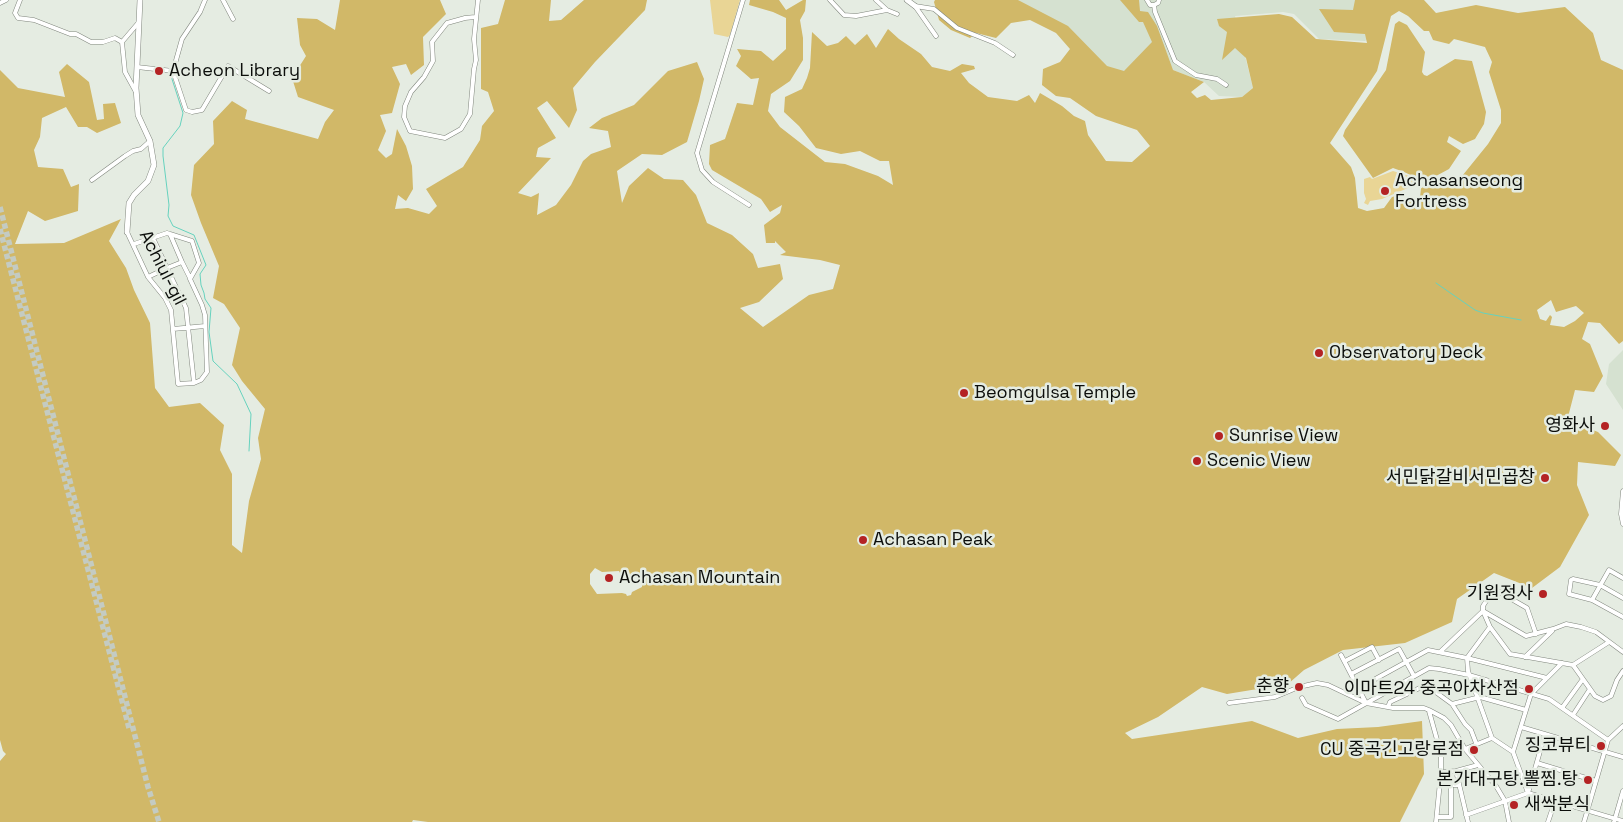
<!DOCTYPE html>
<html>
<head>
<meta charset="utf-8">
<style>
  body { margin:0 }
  canvas { display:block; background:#e5ece2 }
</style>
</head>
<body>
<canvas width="1623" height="822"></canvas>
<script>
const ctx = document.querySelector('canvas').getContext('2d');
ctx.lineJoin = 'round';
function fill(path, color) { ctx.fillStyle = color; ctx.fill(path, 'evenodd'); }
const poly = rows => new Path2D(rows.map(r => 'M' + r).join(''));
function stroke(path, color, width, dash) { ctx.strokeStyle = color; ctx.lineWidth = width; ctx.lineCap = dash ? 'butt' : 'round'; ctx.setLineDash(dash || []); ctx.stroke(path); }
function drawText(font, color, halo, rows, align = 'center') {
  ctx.font = font + ' "Space Grotesk","Noto Sans KR",sans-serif'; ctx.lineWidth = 5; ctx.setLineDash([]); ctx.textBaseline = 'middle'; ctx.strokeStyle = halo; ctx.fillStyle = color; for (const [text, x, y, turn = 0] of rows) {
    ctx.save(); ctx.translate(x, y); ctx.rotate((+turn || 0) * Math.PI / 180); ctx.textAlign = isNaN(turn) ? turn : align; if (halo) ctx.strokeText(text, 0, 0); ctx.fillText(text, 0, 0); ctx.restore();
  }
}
fill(poly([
  [1018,0,1372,0,1375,34,1365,41,1319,39,1294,14,1283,12,1235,16,1253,88,1242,97,1219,96,1204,82,1173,70,1117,77],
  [1623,350,1623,410,1606,384,1609,364]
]), '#d5e1d0');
fill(poly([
  [710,0,740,0,730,35,728,37,714,34],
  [1393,171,1409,176,1415,185,1382,199,1370,201,1368,205,1364,203,1366,199,1364,193,1364,179,1370,177,1372,179]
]), '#e9d595');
fill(poly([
  [340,0,440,0,446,14,423,37,424,65,411,75,406,64,392,67,400,84,392,113,380,115,386,131,378,150,386,158,392,154,397,129,406,146,412,166,413,189,406,201,398,195,395,209,408,208,429,214,437,206,426,189,463,167,480,140,482,126,494,111,488,92,481,89,481,28,498,24,505,0,551,0,549,21,561,20,584,0,647,0,645,10,595,62,573,88,577,110,569,128,547,101,537,108,556,138,538,148,536,157,551,158,518,193,531,197,539,193,537,215,556,205,571,185,583,161,591,154,611,147,608,131,589,128,602,118,634,105,668,71,697,62,704,79,699,101,687,142,662,155,642,154,617,171,622,203,629,186,648,168,664,179,683,180,696,195,707,223,732,235,753,254,758,268,780,264,783,279,759,302,740,308,763,327,809,295,833,289,840,265,820,260,780,255,786,252,775,241,775,243,766,243,764,225,780,213,782,205,770,212,761,199,712,170,709,164,710,145,725,139,737,103,753,105,759,78,751,79,736,66,741,56,737,49,761,51,773,61,786,49,786,18,773,12,749,5,750,0,779,0,786,10,803,0,806,0,805,11,800,20,803,38,803,60,790,81,771,94,768,111,780,127,825,162,845,164,878,176,893,185,889,161,880,161,860,151,841,154,816,148,799,126,784,112,785,97,802,89,807,78,810,68,812,32,827,46,838,43,846,36,855,45,867,34,876,48,888,29,899,39,921,54,932,67,950,71,962,64,974,66,975,69,961,73,969,83,988,97,1017,101,1029,95,1035,103,1040,93,1062,106,1074,116,1085,121,1088,135,1106,161,1132,162,1150,146,1137,130,1096,116,1070,98,1056,96,1042,85,1043,69,1060,62,1070,49,1056,33,1030,20,1011,23,996,38,976,33,970,38,951,30,939,20,934,2,935,0,1018,0,1068,26,1107,66,1124,71,1152,42,1143,22,1139,22,1120,0,1139,0,1140,11,1148,12,1157,26,1173,70,1204,82,1191,92,1197,98,1205,95,1211,100,1242,97,1253,88,1246,58,1235,48,1222,60,1227,32,1219,26,1217,19,1279,14,1292,17,1316,39,1367,43,1365,34,1334,32,1319,9,1353,10,1355,0,1424,0,1436,13,1476,5,1518,13,1565,7,1593,33,1601,60,1623,70,1623,341,1619,344,1600,323,1588,322,1582,339,1590,344,1603,376,1594,392,1575,390,1568,417,1575,423,1598,432,1621,455,1615,466,1578,462,1577,485,1589,515,1560,567,1532,588,1494,573,1457,599,1452,622,1405,643,1343,650,1304,670,1288,684,1227,694,1202,687,1158,717,1125,733,1132,739,1252,721,1298,738,1337,729,1378,727,1422,721,1424,774,1400,822,428,822,413,820,412,822,0,822,0,761,6,754,3,751,0,740,0,70,18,88,65,97,59,72,67,64,89,82,97,120,104,119,103,104,115,103,121,123,97,133,87,127,78,127,66,107,42,118,40,137,34,150,38,167,63,169,71,187,79,184,78,211,45,221,28,211,15,244,64,243,121,219,109,241,126,268,134,290,150,323,155,388,169,407,200,403,224,425,220,450,232,474,232,545,242,553,249,501,261,459,258,438,265,409,242,381,232,365,240,328,224,304,213,298,219,266,201,223,191,195,194,165,214,144,213,121,232,101,247,110,245,119,318,139,325,122,334,110,298,97,292,78,306,56,300,45,297,18,317,19,335,30],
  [1399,11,1408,16,1424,31,1429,31,1433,40,1449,44,1454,39,1485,47,1492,62,1489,72,1501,110,1501,123,1488,144,1454,186,1439,182,1421,188,1420,198,1406,201,1403,194,1392,197,1384,208,1367,211,1358,208,1355,178,1351,167,1330,143,1377,71,1391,16],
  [1551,300,1556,312,1576,306,1584,313,1575,321,1564,327,1550,325,1552,317,1550,315,1546,321,1540,319,1537,310],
  [595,568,602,572,619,571,620,573,629,577,639,577,642,583,642,587,632,592,631,595,627,596,626,594,622,593,597,594,590,584,590,574],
  [1399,21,1407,25,1425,52,1422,72,1424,75,1427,76,1455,59,1472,61,1486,112,1484,124,1475,139,1463,144,1449,136,1447,142,1461,151,1449,169,1436,176,1422,180,1404,172,1393,168,1373,178,1343,136,1345,130,1386,70,1395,24]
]), '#d1b868');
stroke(poly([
  [171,76,183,113,180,126,163,148,163,156,169,205,168,216,173,226,194,235,206,265,200,274,201,285,204,293,205,299,211,308,209,332,213,361,237,384,251,414,249,451],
  [1436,283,1475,310,1483,313,1521,320]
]), '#66d2be', 1);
stroke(poly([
  [0,207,148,787,159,822],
  [0,229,129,728]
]), '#c4cbc2', 5.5, [5.5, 3]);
const minor = poly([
  [20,0,15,13,18,18,34,20,70,34,76,34,91,42,103,42,115,38,122,42,139,22],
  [205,0,200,12,182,39,173,71,186,110,192,112,202,110,228,66,269,91],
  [223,0,233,19],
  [743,0,697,153,702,170,713,182,749,205],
  [830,0,844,15,856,16,887,10],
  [876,0,887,10,897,14],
  [1147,0,1150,5,1154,5,1158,3,1159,0],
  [0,3,6,0],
  [1154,5,1155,12,1175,61,1196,75,1217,79,1226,85],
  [915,6,934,9,957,28,995,43,1013,55],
  [915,6,936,36],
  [475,17,465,18,447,23,432,42,433,61,424,77,411,92,405,106,404,117,410,131,445,138,461,129,470,114,474,69,476,60,474,39,478,0],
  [122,42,125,72,136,92],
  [137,67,173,71],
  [92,180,125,156,133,151,141,149,150,141],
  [127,232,148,277,165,298,171,310,178,384,194,383,201,380,207,372,205,315,202,305,190,279,199,263,192,241,170,234],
  [134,244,167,233,170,234,182,262,167,268,186,308,194,383],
  [182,262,190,278],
  [148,277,167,268,153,238],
  [173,329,205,326],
  [1623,491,1621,514,1623,524],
  [1623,598,1600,585,1573,579,1571,580,1569,594,1592,600,1623,617],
  [1592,600,1609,570,1623,578],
  [1483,611,1490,627,1510,654,1573,665,1595,696,1603,700,1611,696,1617,680,1623,671],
  [1483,611,1526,636,1553,629,1566,624,1581,627,1596,632,1623,652],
  [1483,611,1483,606,1494,589,1527,608,1536,634],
  [1490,627,1467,658,1468,671,1492,738,1513,752,1528,793],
  [1440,652,1483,611],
  [1341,655,1366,703],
  [1525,657,1552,631],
  [1345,661,1372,647,1379,660],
  [1573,665,1609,642],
  [1351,674,1399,649,1414,676],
  [1359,688,1428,650,1467,658,1547,678],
  [1302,698,1306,705,1338,719,1429,668,1439,669,1469,675,1549,699,1608,740],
  [1229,703,1275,697,1299,687,1317,683,1328,685,1366,703,1393,708,1424,708,1429,710,1444,718,1451,725,1465,749,1496,786,1505,801,1509,822],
  [1452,704,1480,697,1526,710],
  [1388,707,1390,702,1426,685,1452,704,1465,724,1471,730,1476,743],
  [1562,708,1583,679],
  [1429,711,1441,754,1441,772,1436,822],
  [1573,715,1590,689],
  [1521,727,1623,757],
  [1608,740,1623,726],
  [1465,749,1492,738],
  [1513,752,1531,694,1562,663],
  [1537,763,1596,781],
  [1456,771,1468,822],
  [1441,772,1456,771,1478,765],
  [1528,793,1545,734],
  [1466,815,1528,793,1623,821],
  [1437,817,1451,817,1451,785,1458,785],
  [1548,822,1555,801],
  [1584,822,1608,740],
  [1614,822,1623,791]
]);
const tertiary = poly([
  [907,0,915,6],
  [127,232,129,203,134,195,148,181,154,165,150,141,138,115,136,88,140,0]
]);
stroke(minor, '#80867d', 5);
stroke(tertiary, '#80867d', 6);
stroke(minor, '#fff', 4);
stroke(tertiary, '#fff', 5);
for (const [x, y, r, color] of [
  [159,71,5,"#b42324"],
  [1385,191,5,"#b42324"],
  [1319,353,5,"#b42324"],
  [964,393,5,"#b42324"],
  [1605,426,5,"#b42324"],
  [1219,436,5,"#b42324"],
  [1197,461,5,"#b42324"],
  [1545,478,5,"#b42324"],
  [863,540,5,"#b42324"],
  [609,578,5,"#b42324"],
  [1543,594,5,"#b42324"],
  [1299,687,5,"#b42324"],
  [1529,689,5,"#b42324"],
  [1601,746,5,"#b42324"],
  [1474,750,5,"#b42324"],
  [1588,780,5,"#b42324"],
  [1514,805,5,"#b42324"]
]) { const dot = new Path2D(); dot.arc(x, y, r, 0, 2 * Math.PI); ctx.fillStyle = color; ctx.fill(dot); stroke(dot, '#e5ece2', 2); }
drawText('18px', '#0c0e0b', '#e5ece2', [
  ["Acheon Library",169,71],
  ["Achasanseong",1395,181],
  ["Fortress",1395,202],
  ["Observatory Deck",1329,353],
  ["Beomgulsa Temple",974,393],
  ["영화사",1595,426,"right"],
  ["Sunrise View",1229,436],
  ["Scenic View",1207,461],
  ["서민닭갈비서민곱창",1535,478,"right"],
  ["Achasan Peak",873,540],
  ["Achasan Mountain",619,578],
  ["기원정사",1533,594,"right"],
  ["춘향",1289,687,"right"],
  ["이마트24 중곡아차산점",1519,689,"right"],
  ["징코뷰티",1591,746,"right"],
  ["CU 중곡긴고랑로점",1464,750,"right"],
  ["본가대구탕.뽈찜.탕",1578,780,"right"],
  ["새싹분식",1524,805]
], 'left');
drawText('18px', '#0c0e0b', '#e5ece2', [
  ["Achiul-gil",162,268,63]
]);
</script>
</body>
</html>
